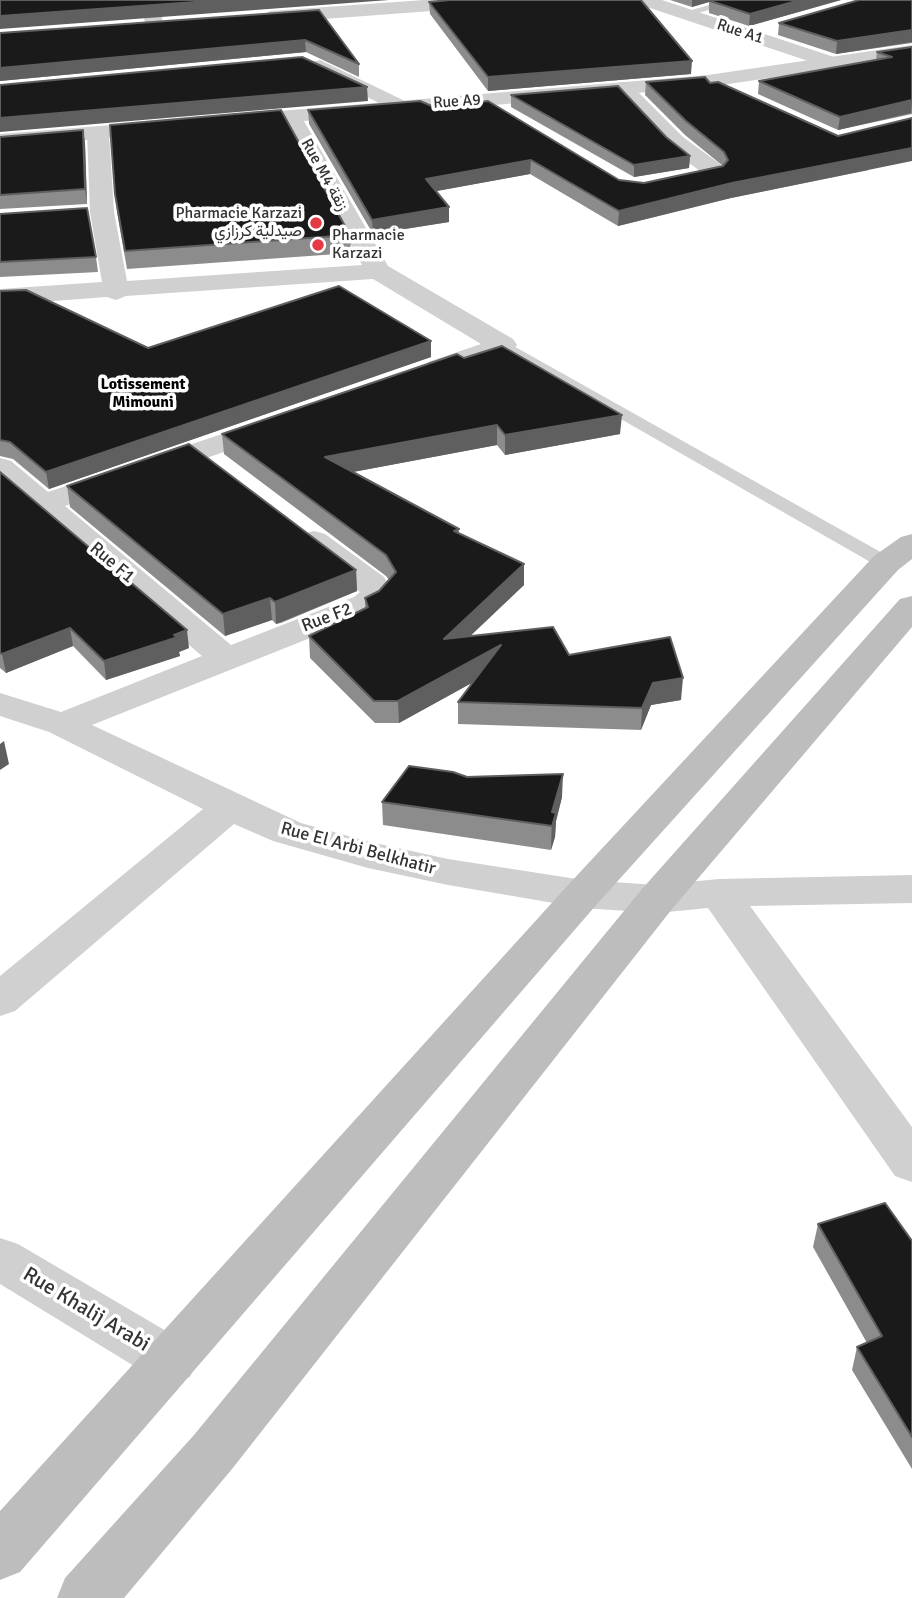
<!DOCTYPE html>
<html>
<head>
<meta charset="utf-8">
<style>
  body { margin:0 }
  canvas { display:block; background:#fff }
</style>
</head>
<body>
<canvas width="912" height="1598"></canvas>
<script>
const ctx = document.querySelector('canvas').getContext('2d');
ctx.lineJoin = 'round';
const poly = rows => new Path2D(rows.map(r => 'M' + r).join(''));
function fill(path, color) { ctx.fillStyle = color; ctx.fill(path, 'evenodd'); }
function stroke(path, color, width, dash) { ctx.strokeStyle = color; ctx.lineWidth = width; ctx.lineCap = dash ? 'butt' : 'round'; ctx.setLineDash(dash || []); ctx.stroke(path); }
function drawText(font, color, halo, rows, align = 'center') {
  ctx.font = font + ' Signika,Vazirmatn,sans-serif'; ctx.lineWidth = 7; ctx.setLineDash([]); ctx.textBaseline = 'middle'; ctx.strokeStyle = halo; ctx.fillStyle = color; for (const [text, x, y, turn = 0] of rows) {
    ctx.save(); ctx.translate(x, y); ctx.rotate((+turn || 0) * Math.PI / 180); ctx.textAlign = isNaN(turn) ? turn : align; if (halo) ctx.strokeText(text, 0, 0); ctx.fillText(text, 0, 0); ctx.restore();
  }
}
fill(poly([
  [726,0,744,0,684,17,678,14,726,0],
  [503,340,893,559,896,563,886,569,879,567,497,348,497,342,503,340]
]), '#d0d0d0');
fill(poly([
  [142,0,160,0,163,25,161,29,154,31,145,25,142,0],
  [424,0,508,0,499,6,270,23,261,17,270,11,424,0],
  [635,0,662,0,843,60,846,64,843,68,829,68,638,4,635,0],
  [320,60,407,102,411,106,407,110,393,110,313,70,310,66,313,62,320,60],
  [623,82,630,84,683,137,720,164,724,173,721,178,666,191,658,189,655,184,658,179,700,171,667,147,616,92,613,88,616,84,623,82],
  [290,110,301,116,388,266,513,339,517,345,513,351,448,374,428,374,424,368,428,362,481,344,373,279,126,296,116,300,107,297,0,305,0,289,102,282,90,212,87,133,98,126,109,133,114,212,127,281,362,265,279,116,290,110],
  [273,417,283,420,288,426,283,432,65,506,231,645,354,597,360,592,303,548,298,541,303,534,314,531,325,534,384,577,394,593,378,611,92,725,301,823,370,842,448,859,583,880,597,884,603,894,597,904,583,908,448,885,368,868,273,841,234,824,15,1011,0,1016,0,976,203,809,49,732,0,716,0,693,61,712,202,656,0,483,0,458,11,461,48,492,273,417],
  [0,1238,18,1244,190,1345,197,1361,190,1377,171,1384,152,1377,0,1284,0,1238]
]), '#d0d0d0');
fill(poly([
  [912,45,912,57,708,87,232,127,221,121,232,115,708,75,912,45],
  [162,121,170,122,173,127,170,132,0,148,0,134,162,121],
  [912,875,912,903,750,906,912,1127,912,1182,895,1176,708,908,657,913,583,908,569,904,563,894,569,884,583,880,657,885,719,879,912,875]
]), '#d0d0d0');
fill(poly([
  [912,534,912,559,898,570,597,904,20,1572,0,1580,0,1511,569,884,874,556,901,537,912,534],
  [912,596,912,627,672,909,232,1469,124,1598,57,1598,65,1578,194,1435,642,889,900,599,912,596]
]), '#bdbdbd');
fill(poly([
  [670,0,841,0,749,26,709,13,709,2,692,7],
  [912,0,912,43,836,54,778,35,779,23],
  [429,2,691,74,488,91,430,14],
  [319,10,359,64,359,77,306,52,0,81,0,33],
  [912,47,912,114,838,130,758,94,759,81,876,60,877,52],
  [646,82,710,83,838,136,869,170,731,198,618,226,530,174,436,191,449,207,449,222,373,234,309,124,308,110,619,180,644,183,723,166,685,135,645,95],
  [511,95,666,137,690,156,689,168,634,177,511,107],
  [83,130,85,143,87,204,0,209,0,137],
  [115,194,350,235,351,253,127,269,117,212],
  [0,214,96,257,98,272,0,277],
  [0,291,148,348,431,341,431,357,49,489,13,459,0,456],
  [464,358,620,434,505,455,497,445,353,472,459,529,459,534,524,564,524,585,470,636,569,655,681,700,651,705,641,730,458,724,458,702,473,682,399,723,375,723,310,658,309,636,365,609,365,598,379,591,389,580,386,576,224,454,222,434],
  [0,472,189,648,179,652,180,656,106,680,73,646,6,673,0,668],
  [67,486,356,570,357,591,281,623,276,624,272,620,225,636,70,507],
  [467,777,562,797,556,821,555,837,551,850,383,825,382,802],
  [818,1224,912,1241,912,1469,852,1370,857,1347,867,1343,813,1247]
]), '#8c8c8c');
fill(poly([
  [224,0,389,0,0,29,0,16],
  [692,0,717,0,710,1,709,2,692,7],
  [800,0,841,0,749,26,750,14],
  [912,30,912,42,836,54,837,41],
  [305,40,306,52,0,81,0,68],
  [692,61,691,74,488,91,488,77],
  [367,87,368,101,0,132,0,118],
  [912,100,911,113,838,130,840,117],
  [83,130,85,143,87,204,85,189],
  [912,148,912,161,731,198,618,226,619,211,732,183],
  [690,156,689,168,634,177,634,165],
  [531,160,530,174,426,193,426,179],
  [449,207,449,222,373,234,372,220],
  [431,341,431,357,49,489,46,472],
  [622,415,620,434,505,455,505,435],
  [497,425,497,445,326,477,325,457],
  [524,564,524,585,444,661,444,639],
  [356,570,357,591,276,624,275,602],
  [270,598,272,620,225,636,223,614],
  [70,628,73,646,6,673,2,654],
  [187,630,189,648,179,652,180,656,106,680,104,661],
  [501,645,501,667,399,723,398,701],
  [683,678,681,700,651,705,641,730,642,708,653,683],
  [4,741,9,764,0,770,0,744],
  [563,774,562,797,556,821,555,837,551,850,552,812]
]), '#5f5f5f');
const building = poly([
  [0,0,224,0,0,16,0,0],
  [450,0,641,0,692,61,488,77,429,2,450,0],
  [711,0,800,0,750,14,710,1,711,0],
  [859,0,912,0,912,30,837,41,779,23,859,0],
  [319,10,359,64,305,40,0,68,0,33,319,10],
  [912,47,912,100,840,117,759,81,892,57,877,52,912,47],
  [302,57,367,87,0,118,0,85,302,57],
  [705,77,710,83,718,82,838,136,912,118,912,148,732,183,619,211,531,160,426,179,449,207,372,220,308,110,420,101,434,107,488,101,619,180,644,183,723,166,728,160,724,152,686,121,646,82,705,77],
  [618,86,666,137,690,156,634,165,511,95,618,86],
  [281,110,350,235,125,251,115,194,110,125,281,110],
  [83,130,85,189,0,195,0,137,83,130],
  [87,208,96,257,0,262,0,214,87,208],
  [339,286,431,341,46,472,10,442,0,440,0,291,26,290,148,348,339,286],
  [502,346,622,415,505,435,497,425,325,457,459,529,454,531,524,564,444,639,553,627,569,655,670,637,683,678,653,683,642,708,458,702,501,645,398,701,374,701,309,636,368,607,365,598,379,591,396,572,386,555,222,434,457,354,464,358,502,346],
  [189,444,356,570,280,600,275,602,270,598,223,614,67,486,189,444],
  [0,472,187,630,174,635,178,637,104,661,70,628,2,654,0,653,0,472],
  [409,766,453,772,467,777,563,774,552,812,556,813,552,826,382,802,409,766],
  [885,1203,912,1241,912,1437,857,1347,882,1336,818,1224,885,1203]
]);
fill(building, '#1a1a1a');
stroke(building, '#5f5f5f', 2);
for (const [x, y, r, color] of [
  [316,223,7,"#e63946"],
  [318,245,7,"#e63946"]
]) { const dot = new Path2D(); dot.arc(x, y, r, 0, 2 * Math.PI); ctx.fillStyle = color; ctx.fill(dot); stroke(dot, '#fff', 2.5); }
drawText('16px', '#333', '#fff', [
  ["Rue A1",740,32,18],
  ["Rue A9",457,102,-4],
  ["Rue M4 زنقة",324,175,61]
]);
drawText('16px', '#333', '#fff', [
  ["Pharmacie Karzazi",302,214],
  ["صيدلية كرزازي",302,232],
  ["Pharmacie",332,236,"left"],
  ["Karzazi",332,254,"left"]
], 'right');
drawText('bold 16px', '#000', '#fff', [
  ["Lotissement",143,385],
  ["Mimouni",143,403]
]);
drawText('18px', '#333', '#fff', [
  ["Rue F1",112,563,40],
  ["Rue F2",327,618,-21],
  ["Rue El Arbi Belkhatir",358,849,15]
]);
drawText('21px', '#333', '#fff', [
  ["Rue Khalij Arabi",86,1310,31]
]);
</script>
</body>
</html>
